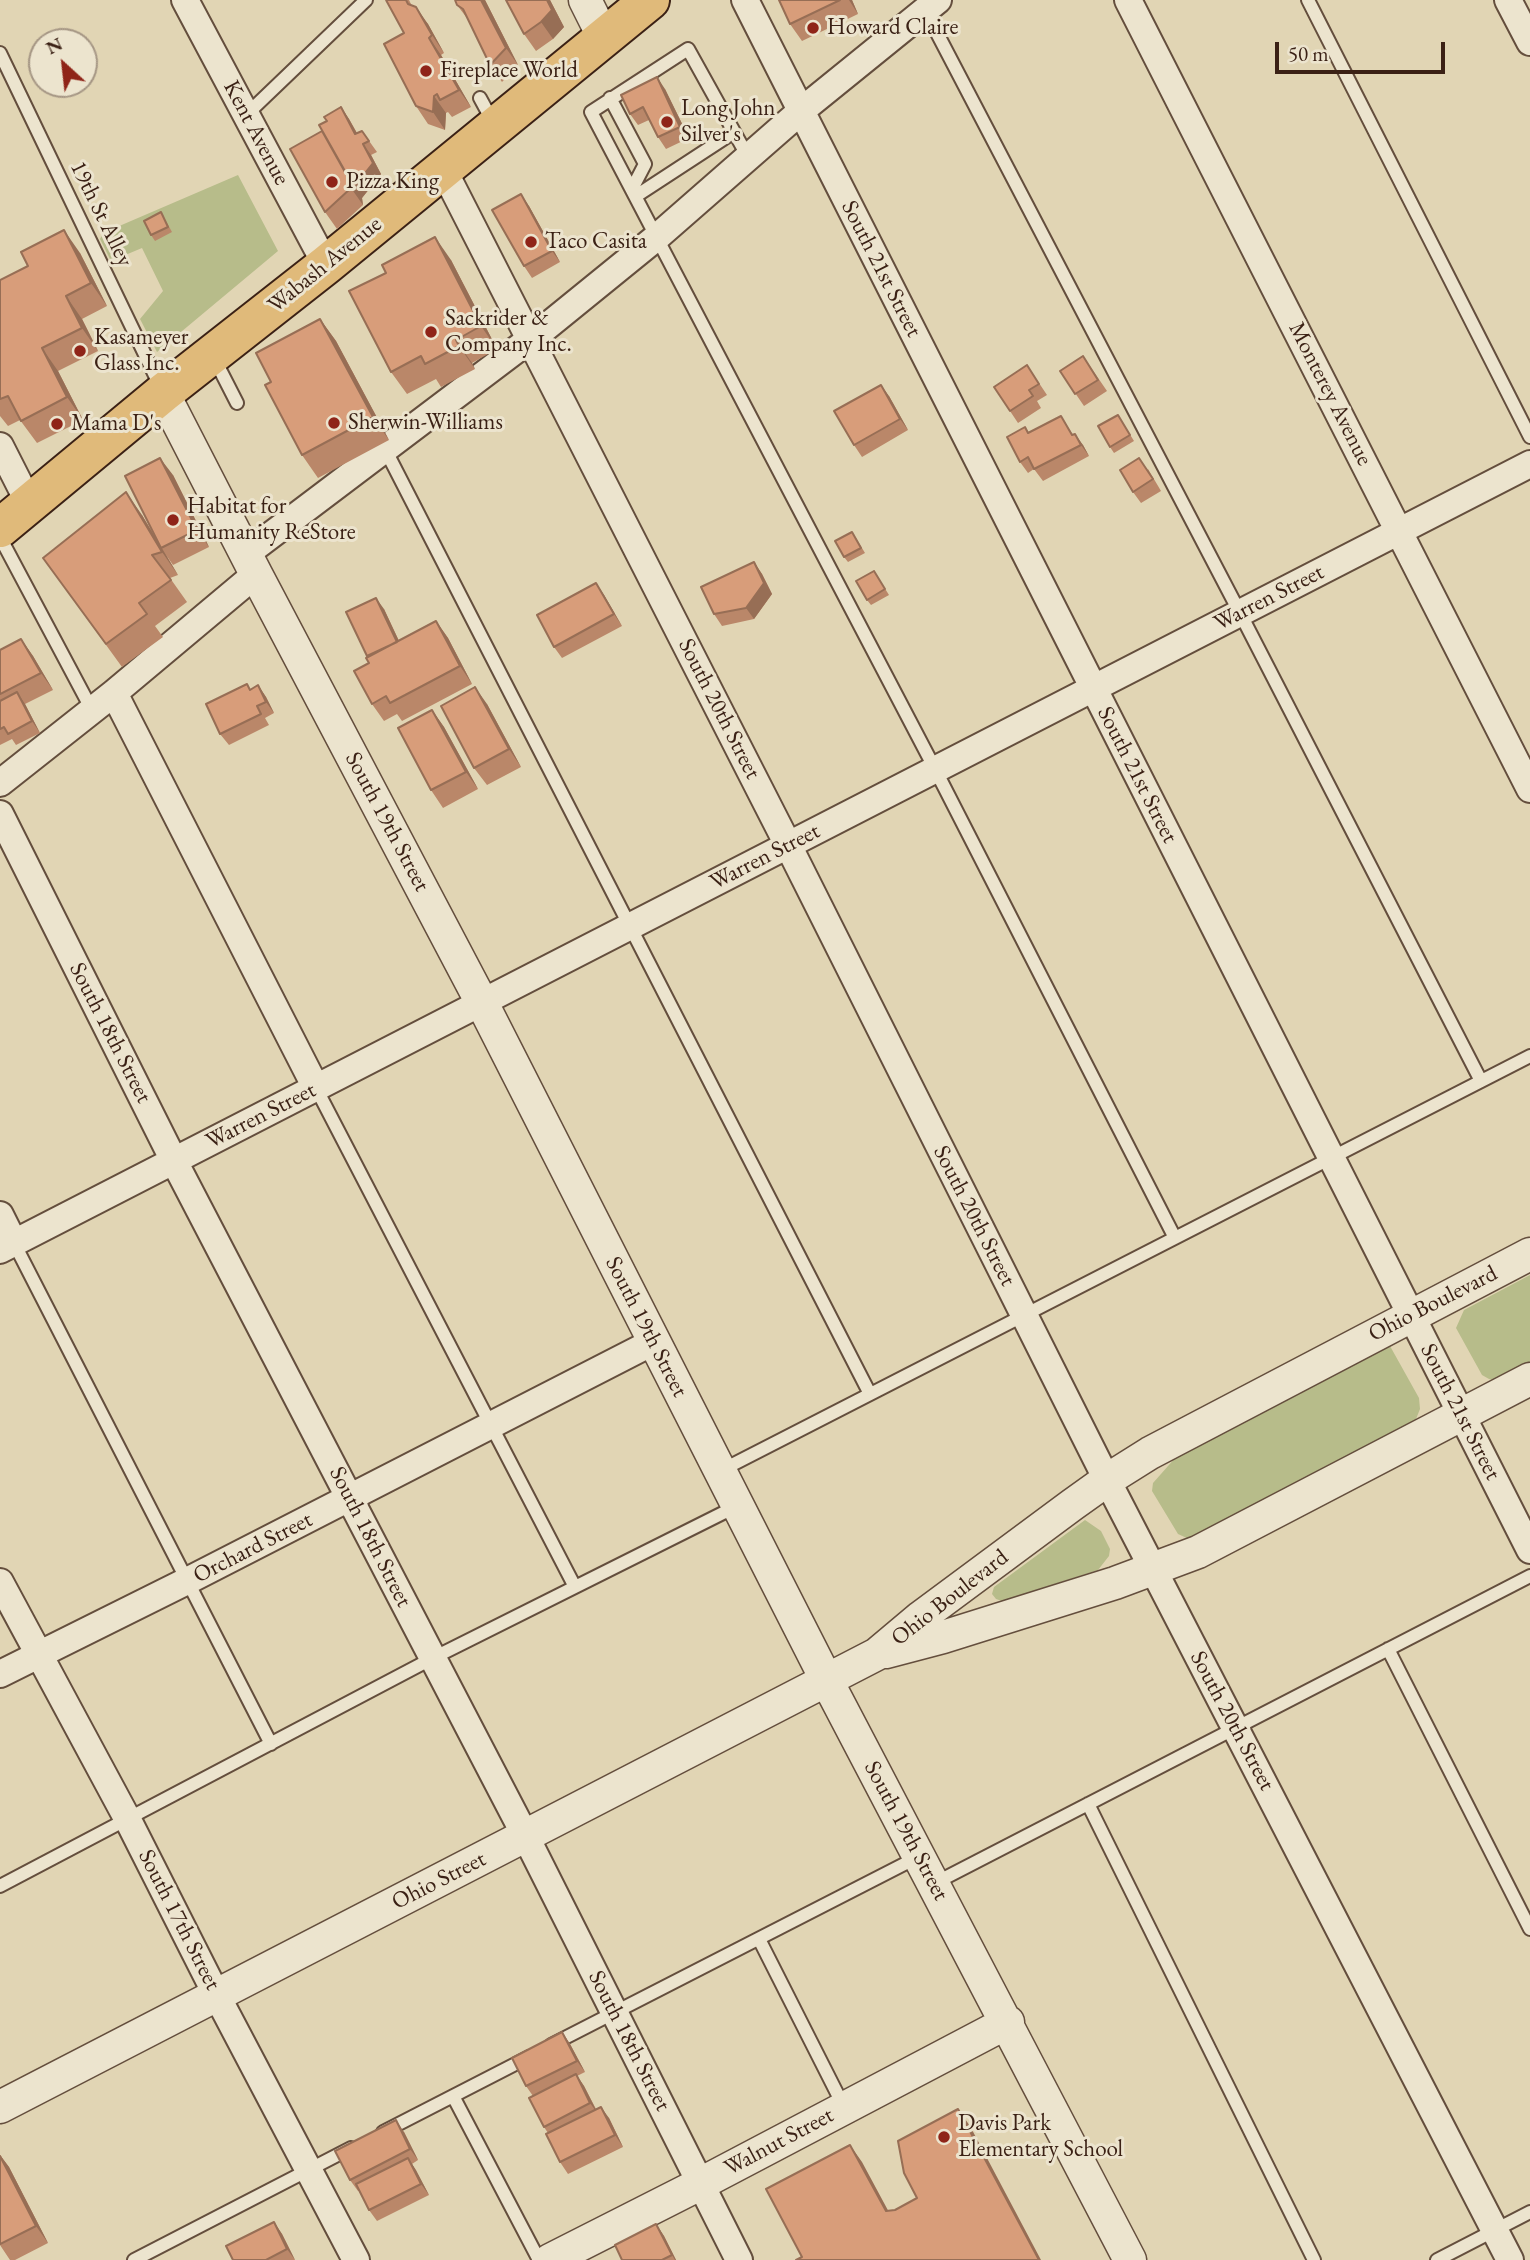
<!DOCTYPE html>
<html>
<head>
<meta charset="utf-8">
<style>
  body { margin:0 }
  #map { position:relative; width:1530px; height:2260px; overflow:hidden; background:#e1d5b4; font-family:"EB Garamond",serif }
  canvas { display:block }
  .north { position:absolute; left:28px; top:28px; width:70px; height:70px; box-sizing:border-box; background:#ece4ce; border:2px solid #a59684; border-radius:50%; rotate:333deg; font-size:19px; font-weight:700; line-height:28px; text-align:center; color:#3b2115 }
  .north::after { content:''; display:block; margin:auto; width:24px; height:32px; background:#8f2418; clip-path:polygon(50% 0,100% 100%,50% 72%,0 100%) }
  .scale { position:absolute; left:1275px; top:42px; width:170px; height:32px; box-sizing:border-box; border:4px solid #3b2115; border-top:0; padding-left:9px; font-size:21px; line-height:24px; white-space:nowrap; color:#3b2115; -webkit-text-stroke:5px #ece4ce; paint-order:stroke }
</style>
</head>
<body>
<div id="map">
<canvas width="1530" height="2260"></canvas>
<div class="north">N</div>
<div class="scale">50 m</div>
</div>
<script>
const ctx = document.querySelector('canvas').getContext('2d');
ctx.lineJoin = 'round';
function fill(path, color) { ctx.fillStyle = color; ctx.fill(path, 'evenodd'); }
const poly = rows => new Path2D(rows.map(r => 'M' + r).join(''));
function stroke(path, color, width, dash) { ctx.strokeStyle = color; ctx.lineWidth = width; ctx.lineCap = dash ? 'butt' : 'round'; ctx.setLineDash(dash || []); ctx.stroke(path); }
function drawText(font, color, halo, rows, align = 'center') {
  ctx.font = font + ' "EB Garamond",serif'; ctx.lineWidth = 6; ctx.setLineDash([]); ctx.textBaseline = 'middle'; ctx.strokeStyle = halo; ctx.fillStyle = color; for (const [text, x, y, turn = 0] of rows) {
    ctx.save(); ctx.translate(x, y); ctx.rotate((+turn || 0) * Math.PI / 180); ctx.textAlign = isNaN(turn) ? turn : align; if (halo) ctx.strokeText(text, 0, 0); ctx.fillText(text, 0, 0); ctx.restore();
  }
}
fill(poly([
  [238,175,278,251,157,352,140,319,163,291,142,248,111,261,100,239,103,233],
  [1530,1275,1530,1364,1498,1381,1489,1379,1482,1375,1456,1328,1464,1310],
  [1383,1345,1390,1346,1419,1398,1420,1409,1414,1424,1409,1430,1189,1539,1178,1534,1152,1491,1153,1483,1176,1457],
  [1085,1520,1101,1531,1110,1549,1109,1556,1098,1570,1002,1601,996,1599,992,1594,994,1587]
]), '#b7bc8a');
const service = poly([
  [1308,0,1530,437],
  [925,10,1240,613,1481,1081],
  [0,53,162,390],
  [480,98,493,122],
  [610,98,645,164,632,189],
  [246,115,366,0],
  [748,157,688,49,591,112,935,769,1175,1238],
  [636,196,734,132],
  [214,358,237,403],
  [385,449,870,1394],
  [0,537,92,710],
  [316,1088,575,1587],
  [14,1243,271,1744],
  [720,1471,1530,1056],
  [1388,1649,1530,1929],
  [1088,1804,1314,2260],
  [935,1883,1530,1576],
  [0,1886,433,1658,737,1506],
  [759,1939,844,2107],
  [551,2045,918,1857],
  [453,2096,539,2260],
  [383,2132,529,2057],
  [134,2260,351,2148],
  [1437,2260,1530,2212]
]);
const minor = poly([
  [185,0,326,265],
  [745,0,1530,1550],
  [1128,0,1530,789],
  [1508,0,1530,42],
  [443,169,788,845,1107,1480,1510,2260],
  [0,446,30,505],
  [246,554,545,328,657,237,801,111,938,0],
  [114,693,316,1088],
  [0,783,114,693,256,574],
  [0,814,174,1161,526,1837,739,2260],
  [0,1215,14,1243],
  [0,1250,1530,464],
  [0,1582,128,1820,216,1994,356,2260],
  [0,1674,189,1580,653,1342]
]);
const tertiary = poly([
  [585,0,603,36],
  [163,393,256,574,482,1003,827,1681,1130,2260],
  [886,1652,943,1637,1115,1583,1198,1552,1530,1379],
  [0,2107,877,1654,921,1617,1072,1505,1107,1480,1150,1453,1530,1254],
  [550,2260,700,2184,1008,2022]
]);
const primary = poly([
  [0,528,163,393,326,265,650,0]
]);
stroke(service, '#644e3d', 16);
stroke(minor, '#644e3d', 30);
stroke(tertiary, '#644e3d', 35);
stroke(primary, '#3b2115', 42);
stroke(service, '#ece4ce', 12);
stroke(minor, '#ece4ce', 26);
stroke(tertiary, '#ece4ce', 32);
stroke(primary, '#e0ba7a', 38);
fill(poly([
  [386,0,409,0,412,6,428,24,444,53,441,55,471,107,452,117,448,112,446,113,445,130,428,124,416,106,404,33],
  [485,0,518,65,502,82,490,65,470,22,457,5],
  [506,0,550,0,564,27,553,39,536,51,524,34],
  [779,0,852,0,858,14,802,41,790,24],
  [665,89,689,138,666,149,658,137,649,120,638,125,630,114],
  [341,107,349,119,357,133,362,131,377,152,371,155,381,174,362,198,363,205,337,229,325,212,322,131,327,121],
  [529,206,560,262,532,278,524,266],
  [161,212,172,232,155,241,151,235],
  [80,253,107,306,82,319,98,351,58,371,83,420,37,443,20,420,8,426,0,416,0,280],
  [451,260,497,349,472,363,475,369,441,387,436,379,407,394,391,372],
  [320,319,336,341,389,440,318,478,302,455,271,382],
  [1083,356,1107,391,1084,406,1060,371],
  [1027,365,1047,395,1037,401,1041,408,1018,423,994,387],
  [889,396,908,430,862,457,854,445],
  [1118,415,1134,441,1114,453,1110,447],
  [1061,416,1073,435,1083,445,1089,456,1043,481,1034,469,1028,473,1020,462,1025,427,1029,433],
  [1148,469,1161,491,1141,503,1133,492],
  [173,475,209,547,173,565,166,555,178,575,170,578,187,602,155,626,163,637,122,667,43,558,142,515,158,542],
  [856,538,865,553,848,562,844,557],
  [754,562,762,574,772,594,754,619,722,626,714,614],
  [874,571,889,595,871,605,867,600],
  [596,583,604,595,622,626,562,658,554,647],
  [384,609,399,641,436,621,448,638,472,684,402,721,397,714,384,721,372,704,369,663,367,657],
  [21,639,33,656,53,690,25,704,40,733,16,745,12,739,0,745,0,650],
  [258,685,266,697,274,713,265,718,269,725,229,745,220,734,251,689],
  [487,704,521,767,487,785,474,768],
  [432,710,444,727,478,789,443,808,431,790],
  [562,2032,570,2044,585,2072,577,2076,584,2086,596,2109,609,2118,623,2147,568,2174,560,2162,548,2133,544,2127,533,2096,526,2086],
  [404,2132,418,2160,412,2164,429,2195,377,2221,369,2210,359,2191,358,2191,350,2180],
  [0,2155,9,2167,48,2243,15,2260,10,2260,0,2245],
  [274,2222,282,2234,295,2260,233,2260],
  [656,2224,664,2236,676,2260,622,2260]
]), '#ba8769');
fill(poly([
  [481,0,485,0,518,65,506,48],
  [547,0,550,0,564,27,553,39,541,22],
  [849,0,852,0,858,14],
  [416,7,428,24,444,53,432,35],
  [429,38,441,55,471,107,459,90],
  [657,77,665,89,689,138,680,127],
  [434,96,446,113,445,130,433,112],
  [341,107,349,119,364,146,355,134],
  [363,144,371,155,381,174,362,198,363,205,351,188,334,149],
  [521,194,529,206,560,262,552,251],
  [64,230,80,253,107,306,91,283],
  [435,237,451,260,497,349,481,326],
  [66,296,82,319,98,351,82,328],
  [320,319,336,341,389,440,373,417],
  [456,340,472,363,475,369,459,346],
  [42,348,58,371,83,420,67,397],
  [881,385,889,396,908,430,900,419],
  [1075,434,1083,445,1089,456,1081,445],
  [160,458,173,475,209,547,197,530],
  [126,492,142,515,178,575,162,552],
  [754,562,762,574,772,594,754,619,746,608],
  [596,583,604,595,622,626,614,614],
  [376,598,384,609,405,654,397,642],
  [436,621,448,638,472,684,460,666],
  [21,639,33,656,53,690,41,673],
  [258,685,266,697,274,713,266,702],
  [475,687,487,704,521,767,509,749],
  [17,692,25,704,40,733,32,721],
  [432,710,444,727,478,789,466,772],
  [562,2032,570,2044,585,2072,577,2061],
  [576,2074,584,2086,598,2114,590,2103],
  [601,2107,609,2118,623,2147,615,2135],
  [958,2109,970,2126,1041,2260,1039,2260],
  [396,2120,404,2132,418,2160,410,2149],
  [850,2145,862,2162,898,2229,886,2211],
  [0,2155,9,2167,48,2243,36,2226],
  [408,2158,416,2170,429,2195,421,2184],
  [274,2222,282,2234,295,2260,287,2249],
  [656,2224,664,2236,676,2260,675,2260,672,2255]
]), '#976e55');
const building = poly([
  [386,0,406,0,408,4,416,7,432,35,429,38,459,90,440,100,437,94,434,96,433,112,416,106,384,44,404,33,386,0],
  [455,0,481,0,506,48,490,65,463,9,457,5,455,0],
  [506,0,547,0,552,10,541,22,524,34,506,0],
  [779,0,840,0,790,24,779,0],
  [657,77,680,127,658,137,643,107,630,114,621,95,657,77],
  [341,107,355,134,362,131,369,141,363,144,373,163,354,187,319,125,327,121,324,117,341,107],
  [322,131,350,181,351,188,325,212,290,149,322,131],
  [521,194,552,251,524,266,492,210,521,194],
  [161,212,168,227,151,235,144,221,161,212],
  [64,230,91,283,66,296,82,328,42,348,67,397,21,421,8,396,0,399,0,280,28,266,21,252,64,230],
  [435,237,481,326,456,340,459,346,425,364,421,356,391,372,349,291,386,273,382,265,435,237],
  [320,319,373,417,302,455,265,385,271,382,256,353,320,319],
  [1083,356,1098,380,1075,394,1060,371,1083,356],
  [1027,365,1039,384,1029,390,1033,396,1010,411,994,387,1027,365],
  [881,385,900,419,854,445,834,411,881,385],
  [1118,415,1130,435,1110,447,1098,426,1118,415],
  [1061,416,1072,435,1075,434,1081,445,1034,469,1028,457,1020,462,1007,437,1025,427,1028,433,1061,416],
  [160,458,197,530,161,548,125,476,160,458],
  [1139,458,1153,479,1133,492,1120,470,1139,458],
  [126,492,162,552,152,555,171,580,139,603,147,614,106,644,43,558,126,492],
  [852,532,861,548,844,557,835,541,852,532],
  [754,562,764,583,746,608,714,614,701,587,754,562],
  [874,571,885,589,867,600,856,581,874,571],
  [596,583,614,614,554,647,537,615,596,583],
  [376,598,397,642,367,656,346,612,376,598],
  [436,621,460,666,390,703,386,696,372,704,354,671,369,663,366,658,436,621],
  [21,639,41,673,0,694,0,650,21,639],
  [247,684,250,690,258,685,266,702,257,706,261,714,220,734,206,704,247,684],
  [475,687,509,749,474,768,441,706,475,687],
  [17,692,32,721,8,734,4,727,0,729,0,701,17,692],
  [432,710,466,772,431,790,398,728,432,710],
  [562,2032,577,2061,526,2086,512,2058,562,2032],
  [576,2074,590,2103,544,2127,529,2098,576,2074],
  [601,2107,615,2135,560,2162,546,2134,601,2107],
  [958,2109,1039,2260,796,2260,802,2257,766,2189,850,2145,886,2211,895,2210,917,2198,904,2173,898,2141,958,2109],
  [396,2120,410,2149,350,2180,335,2151,396,2120],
  [0,2156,36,2226,0,2244,0,2156],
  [408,2158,421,2184,369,2210,356,2184,408,2158],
  [274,2222,287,2249,266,2260,233,2260,226,2246,274,2222],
  [656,2224,672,2255,662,2260,622,2260,615,2245,656,2224]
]);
fill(building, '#d89d7a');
stroke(building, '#976e55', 2);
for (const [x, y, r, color] of [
  [813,28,7,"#8f2418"],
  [426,71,7,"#8f2418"],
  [667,122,7,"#8f2418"],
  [332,182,7,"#8f2418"],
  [531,242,7,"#8f2418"],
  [431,332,7,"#8f2418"],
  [80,351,7,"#8f2418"],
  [334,423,7,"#8f2418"],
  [57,424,7,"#8f2418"],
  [173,520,7,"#8f2418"],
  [944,2137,7,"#8f2418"]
]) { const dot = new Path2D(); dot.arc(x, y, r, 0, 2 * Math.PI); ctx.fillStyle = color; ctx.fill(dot); stroke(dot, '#ece4ce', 2.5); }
drawText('23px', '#3b2115', '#ece4ce', [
  ["Howard Claire",827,28],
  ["Fireplace World",440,71],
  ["Long John",681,109],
  ["Silver's",681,135],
  ["Pizza King",346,182],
  ["Taco Casita",545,242],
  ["Sackrider &",445,319],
  ["Company Inc.",445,345],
  ["Kasameyer",94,338],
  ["Glass Inc.",94,364],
  ["Sherwin-Williams",348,423],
  ["Mama D's",71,424],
  ["Habitat for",187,507],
  ["Humanity ReStore",187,533],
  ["Davis Park",958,2124],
  ["Elementary School",958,2150]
], 'left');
drawText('23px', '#3b2115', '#ece4ce', [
  ["Kent Avenue",256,133,62],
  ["19th St Alley",101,214,64],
  ["Wabash Avenue",325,265,-39],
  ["South 21st Street",881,269,63],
  ["Monterey Avenue",1330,394,63],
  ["Warren Street",1269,598,-27],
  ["South 20th Street",719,709,63],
  ["South 21st Street",1137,775,63],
  ["South 19th Street",387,822,62],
  ["Warren Street",765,857,-27],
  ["South 18th Street",110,1033,63],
  ["Warren Street",261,1116,-27],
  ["South 20th Street",974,1216,63],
  ["Ohio Boulevard",1433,1304,-27],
  ["South 19th Street",646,1327,63],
  ["South 21st Street",1460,1412,63],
  ["South 18th Street",370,1537,63],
  ["Orchard Street",253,1548,-27],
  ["Ohio Boulevard",950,1598,-38],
  ["South 20th Street",1232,1721,62],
  ["South 19th Street",906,1831,62],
  ["Ohio Street",439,1881,-27],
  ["South 17th Street",179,1920,63],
  ["South 18th Street",629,2041,63],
  ["Walnut Street",779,2142,-28]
]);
</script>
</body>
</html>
